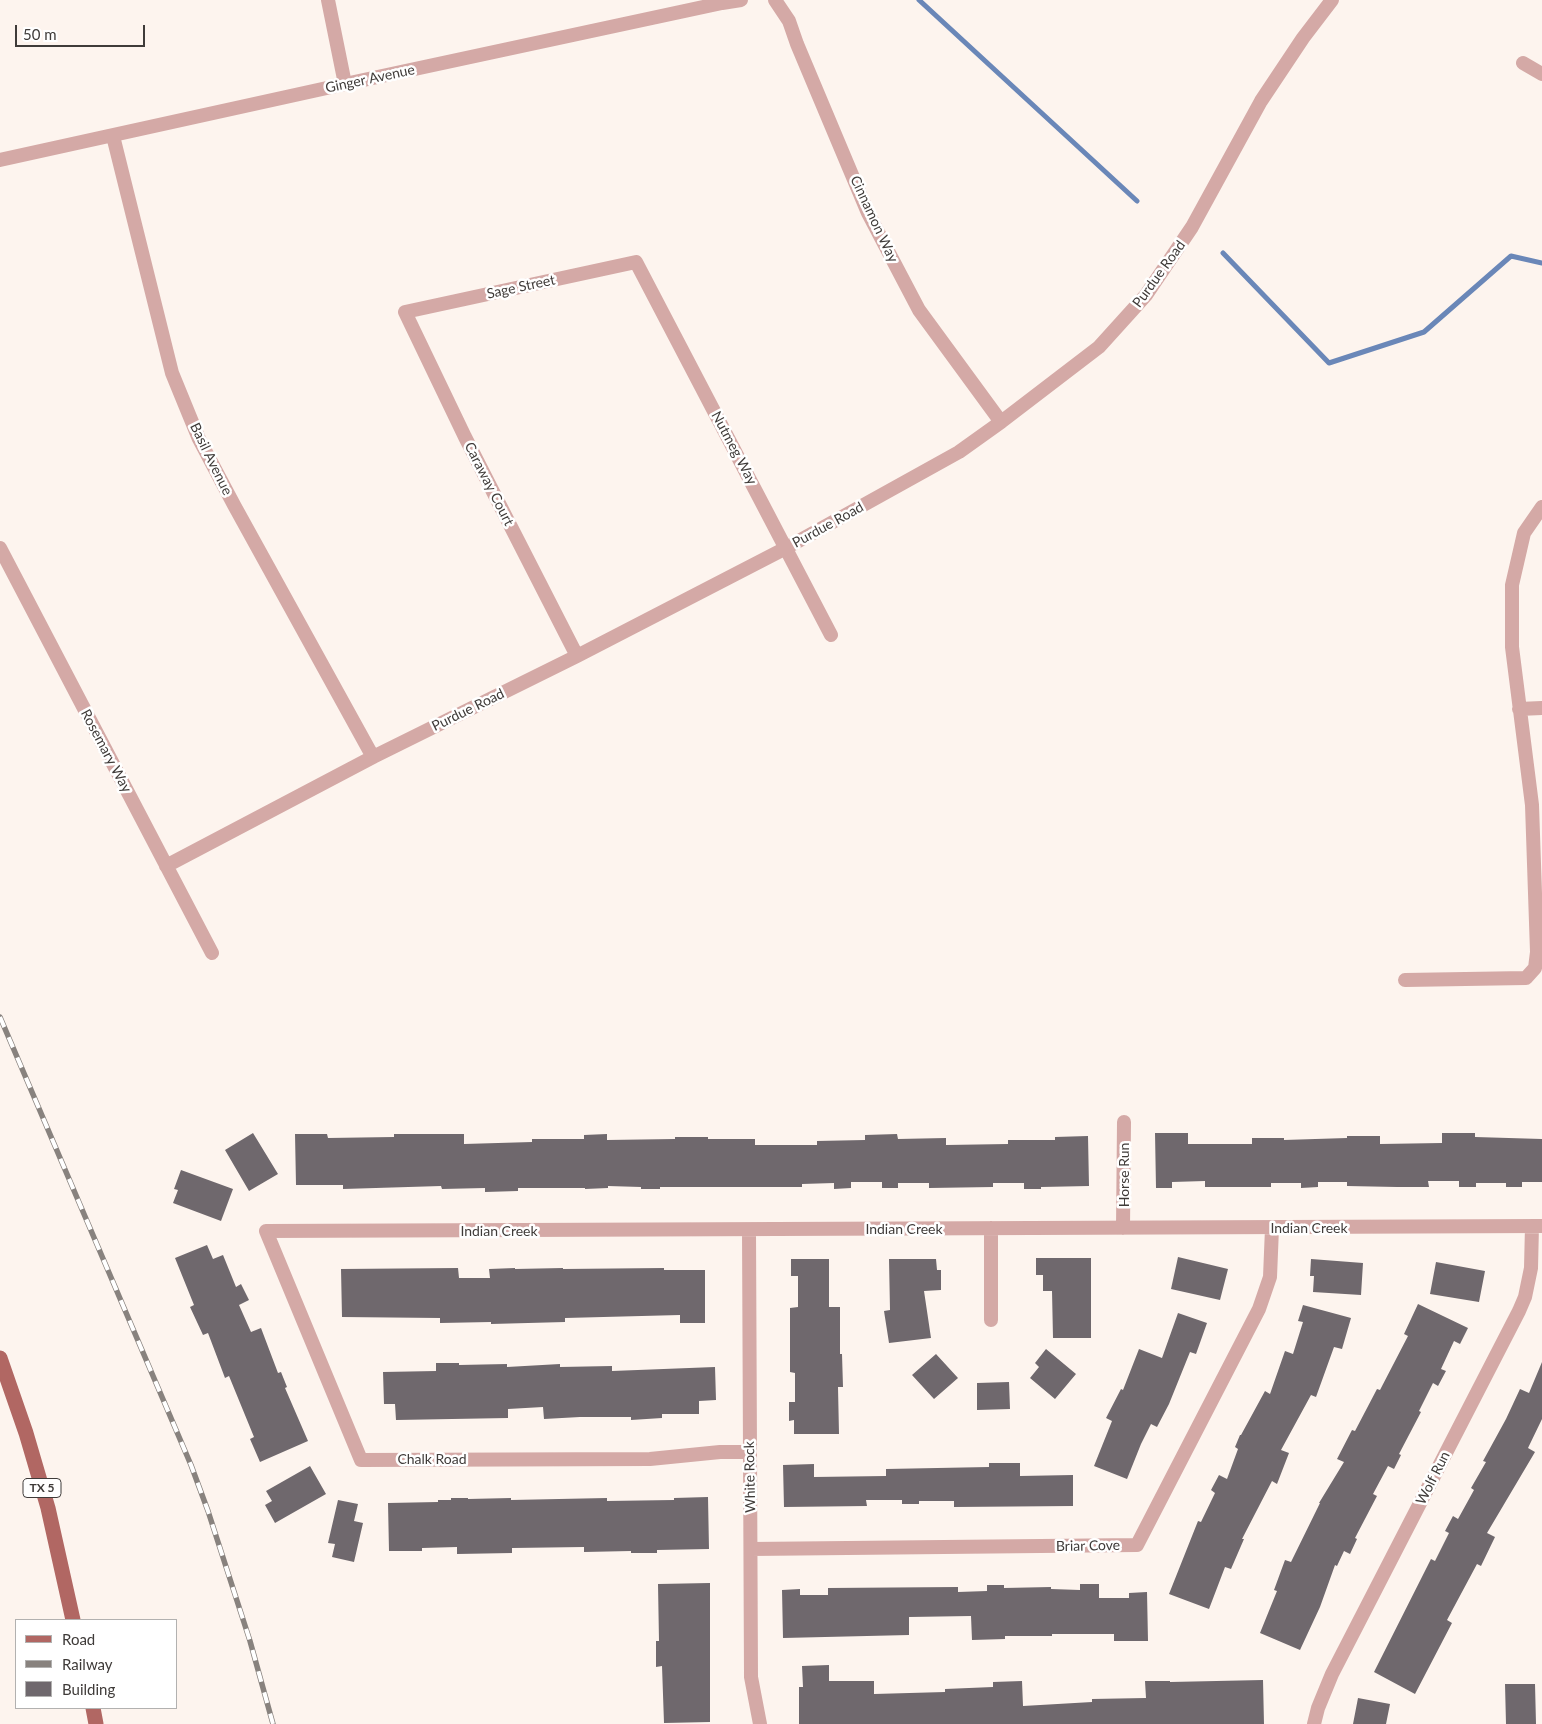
<!DOCTYPE html>
<html>
<head>
<meta charset="utf-8">
<style>
  body { margin:0 }
  #map { position:relative; width:1542px; height:1724px; overflow:hidden; background:#fdf4ee; font-family:Lato,sans-serif }
  canvas { display:block }
  .legend { position:absolute; left:15px; top:1619px; width:162px; height:90px; box-sizing:border-box; background:#fff; border:1px solid #b2b1b0; margin:0; padding:6px 9px; list-style:none; font-size:15px; color:#3f3b39 }
  .legend li { display:flex; align-items:center; gap:10px; height:25px }
  .legend b { width:25px; border:1px solid #b2b1b0 }
  .scale { position:absolute; left:15px; top:25px; width:130px; height:22px; box-sizing:border-box; border:2px solid #3f3b39; border-top:0; padding-left:6px; font-size:15px; line-height:18px; white-space:nowrap; color:#3f3b39; -webkit-text-stroke:4px #fff; paint-order:stroke }
</style>
</head>
<body>
<div id="map">
<canvas width="1542" height="1724"></canvas>
<ul class="legend">
<li><b style="height:6px;background:#b16763"></b>Road</li>
<li><b style="height:6px;background:#88827e"></b>Railway</li>
<li><b style="height:14px;background:#6f686d"></b>Building</li>
</ul>
<div class="scale">50 m</div>
</div>
<script>
const ctx = document.querySelector('canvas').getContext('2d');
ctx.lineJoin = 'round';
const poly = rows => new Path2D(rows.map(r => 'M' + r).join(''));
function stroke(path, color, width, dash) { ctx.strokeStyle = color; ctx.lineWidth = width; ctx.lineCap = dash ? 'butt' : 'round'; ctx.setLineDash(dash || []); ctx.stroke(path); }
function fill(path, color) { ctx.fillStyle = color; ctx.fill(path, 'evenodd'); }
function drawText(font, color, halo, rows, align = 'center') {
  ctx.font = font + ' Lato,sans-serif'; ctx.lineWidth = 5; ctx.setLineDash([]); ctx.textBaseline = 'middle'; ctx.strokeStyle = halo; ctx.fillStyle = color; for (const [text, x, y, turn = 0] of rows) {
    ctx.save(); ctx.translate(x, y); ctx.rotate((+turn || 0) * Math.PI / 180); ctx.textAlign = isNaN(turn) ? turn : align; if (halo) ctx.strokeText(text, 0, 0); ctx.fillText(text, 0, 0); ctx.restore();
  }
}
stroke(poly([
  [919,0,1137,201],
  [1223,253,1329,363,1424,332,1511,256,1542,263]
]), '#6a87b8', 5);
fill(poly([
  [253,1133,278,1174,249,1191,225,1150],
  [1155,1133,1188,1133,1188,1144,1252,1144,1252,1138,1284,1138,1284,1140,1347,1138,1347,1136,1380,1136,1380,1144,1442,1143,1442,1133,1475,1133,1475,1137,1542,1139,1542,1182,1522,1182,1522,1187,1506,1187,1506,1183,1476,1183,1476,1187,1459,1187,1459,1181,1428,1181,1429,1187,1397,1187,1347,1186,1347,1182,1318,1182,1318,1187,1301,1188,1301,1183,1271,1183,1271,1187,1205,1187,1205,1181,1172,1182,1172,1188,1156,1188],
  [295,1134,327,1134,328,1138,394,1137,394,1134,464,1134,464,1144,532,1142,532,1139,584,1139,584,1135,607,1134,607,1140,675,1139,675,1137,708,1137,708,1139,755,1139,755,1145,817,1145,817,1141,865,1140,865,1135,897,1134,898,1139,946,1138,946,1145,1008,1144,1008,1140,1055,1140,1055,1137,1088,1136,1089,1186,1041,1187,1041,1189,1024,1189,1024,1183,993,1183,993,1187,929,1188,929,1183,898,1183,898,1188,882,1188,882,1182,851,1182,851,1188,834,1189,834,1183,802,1184,802,1187,660,1187,660,1189,641,1189,641,1187,608,1186,608,1188,585,1189,585,1188,518,1188,518,1191,485,1192,485,1188,442,1189,441,1186,343,1189,343,1185,296,1185],
  [181,1170,233,1189,221,1221,173,1203,178,1190,174,1189],
  [207,1245,213,1259,223,1255,236,1287,241,1284,249,1300,239,1305,251,1332,261,1328,278,1373,281,1372,287,1387,285,1388,308,1441,260,1462,250,1439,254,1437,229,1376,225,1378,208,1333,203,1335,190,1307,194,1305,175,1258],
  [1178,1257,1228,1269,1220,1300,1171,1289],
  [1036,1258,1091,1258,1091,1338,1053,1338,1052,1291,1043,1291,1043,1275,1036,1275],
  [791,1259,829,1259,829,1307,840,1307,840,1354,842,1354,843,1387,838,1387,839,1434,794,1434,794,1420,789,1421,789,1402,795,1402,795,1373,790,1372,790,1308,798,1307,798,1276,791,1276],
  [889,1259,936,1259,937,1270,941,1270,941,1290,924,1291,931,1338,889,1343,884,1311,890,1310],
  [1311,1259,1363,1263,1361,1295,1313,1292,1314,1276,1310,1276],
  [1436,1262,1485,1271,1479,1302,1430,1294],
  [458,1268,459,1278,490,1278,489,1269,515,1268,515,1269,563,1268,563,1269,664,1268,664,1270,705,1270,705,1323,680,1323,680,1315,565,1318,565,1322,491,1324,491,1322,440,1323,440,1318,342,1317,341,1269],
  [1418,1304,1468,1328,1460,1344,1454,1341,1441,1369,1446,1371,1438,1386,1433,1383,1419,1411,1421,1412,1399,1454,1401,1455,1394,1469,1388,1466,1373,1494,1377,1496,1355,1538,1357,1539,1350,1554,1344,1551,1337,1566,1335,1565,1320,1607,1300,1650,1260,1633,1277,1591,1274,1590,1285,1560,1291,1562,1320,1503,1319,1503,1344,1462,1337,1459,1352,1430,1355,1431,1377,1389,1380,1390,1408,1336,1404,1334],
  [1303,1305,1351,1318,1342,1349,1334,1347,1316,1397,1311,1395,1281,1450,1289,1453,1277,1484,1272,1481,1242,1539,1244,1539,1231,1569,1225,1567,1209,1609,1169,1594,1198,1521,1201,1522,1215,1493,1211,1490,1219,1475,1227,1479,1238,1449,1235,1447,1240,1435,1241,1435,1265,1391,1270,1394,1285,1351,1293,1354,1303,1322,1298,1321],
  [1178,1313,1207,1323,1196,1354,1190,1352,1169,1404,1157,1427,1151,1424,1141,1444,1127,1479,1094,1466,1112,1421,1106,1418,1121,1389,1123,1390,1139,1349,1162,1358],
  [1046,1349,1076,1374,1055,1399,1030,1378,1039,1367,1035,1363],
  [936,1354,958,1378,934,1399,912,1375],
  [1542,1362,1542,1419,1528,1448,1535,1452,1487,1533,1495,1537,1481,1566,1477,1564,1447,1620,1452,1623,1415,1694,1374,1672,1431,1559,1435,1561,1449,1533,1445,1531,1453,1516,1458,1519,1474,1490,1471,1488,1486,1462,1483,1461,1506,1419,1520,1389,1529,1393],
  [436,1363,459,1363,459,1365,507,1364,507,1367,560,1364,560,1367,612,1366,612,1371,715,1367,716,1400,699,1401,699,1414,662,1414,662,1418,631,1420,631,1417,580,1417,544,1419,543,1407,508,1409,508,1418,396,1420,395,1404,384,1404,383,1372,436,1371],
  [1009,1382,1010,1409,977,1410,977,1383],
  [989,1463,1020,1463,1020,1476,1073,1475,1073,1506,954,1507,954,1501,919,1501,919,1504,902,1504,902,1500,866,1500,867,1506,784,1507,783,1465,814,1464,814,1477,886,1476,886,1469,989,1467],
  [310,1466,326,1494,275,1523,265,1505,272,1501,266,1491],
  [708,1497,709,1549,657,1550,657,1553,631,1553,631,1551,584,1552,584,1547,512,1548,512,1553,457,1554,457,1547,422,1548,422,1551,389,1551,388,1503,438,1502,438,1500,451,1500,451,1498,468,1498,468,1499,511,1498,511,1500,607,1498,607,1501,674,1500,674,1498],
  [338,1500,358,1504,354,1521,363,1523,354,1562,332,1557,335,1544,328,1543],
  [710,1583,710,1722,664,1723,662,1666,656,1667,656,1641,659,1641,658,1584],
  [1080,1584,1099,1584,1099,1598,1129,1598,1129,1593,1147,1592,1148,1641,1114,1641,1114,1634,1052,1634,1052,1636,1005,1636,1005,1639,972,1640,971,1616,909,1617,909,1635,783,1638,782,1590,800,1589,800,1595,828,1595,828,1588,958,1587,958,1592,987,1591,987,1585,1004,1585,1004,1588,1051,1587,1051,1589,1080,1590],
  [829,1665,829,1681,874,1681,874,1694,945,1692,945,1689,993,1687,993,1682,1022,1681,1023,1706,1092,1702,1092,1699,1146,1698,1145,1681,1170,1681,1170,1682,1263,1680,1264,1724,799,1724,799,1687,803,1687,802,1666],
  [1505,1684,1535,1684,1536,1724,1506,1724],
  [1358,1698,1390,1704,1386,1724,1353,1724]
]), '#6f686d');
stroke(poly([
  [328,0,345,84],
  [775,0,789,21,797,44,868,213,919,310,1001,422],
  [1523,63,1542,74],
  [113,136,172,373,199,439,234,505,373,757],
  [0,160,345,84,722,3,741,0],
  [0,548,212,953],
  [577,656,465,437,405,312,636,262,831,635],
  [1519,709,1542,708],
  [166,866,373,757,577,656,786,548,959,452,1001,422,1099,347,1146,295,1192,227,1261,101,1303,38,1332,0],
  [1405,980,1526,978,1535,968,1537,952,1532,805,1512,647,1512,585,1524,533,1542,507],
  [991,1228,991,1320],
  [1123,1228,1124,1122],
  [749,1230,751,1677,760,1724],
  [749,1452,720,1452,650,1459,361,1460,266,1231,1542,1226],
  [751,1549,1137,1545,1259,1309,1270,1277,1272,1228],
  [1314,1724,1318,1708,1332,1674,1519,1311,1525,1297,1531,1268,1532,1226]
]), '#d4a9a6', 14);
stroke(poly([
  [0,1358,26,1433,48,1508,73,1620],
  [93,1708,96,1724]
]), '#b16763', 15);
const rail = poly([
  [0,1017,191,1465,208,1511,250,1641,273,1724]
]);
stroke(rail, '#88827e', 5.5);
stroke(rail, '#fff', 4, [11]);
for (const [x, y, w] of [
  [42,1488,38]
]) { const box = new Path2D(); box.roundRect(x - w / 2, y - 9.5, w, 19, 4); ctx.fillStyle = '#fff'; ctx.fill(box); stroke(box, '#3f3b39', 1); }
drawText('bold 12px', '#3f3b39', null, [
  ["TX 5",42,1488]
]);
drawText('14px', '#3f3b39', '#fff', [
  ["Ginger Avenue",370,79,-12],
  ["Cinnamon Way",874,219,65],
  ["Purdue Road",1159,274,-54],
  ["Sage Street",521,287,-12],
  ["Nutmeg Way",734,448,62],
  ["Basil Avenue",211,459,64],
  ["Caraway Court",489,484,63],
  ["Purdue Road",828,525,-29],
  ["Purdue Road",468,710,-26],
  ["Rosemary Way",106,751,62],
  ["Horse Run",1124,1175,-90],
  ["Indian Creek",1309,1228],
  ["Indian Creek",904,1229],
  ["Indian Creek",499,1231],
  ["Chalk Road",432,1459],
  ["White Rock",750,1477,-91],
  ["Wolf Run",1433,1478,-63],
  ["Briar Cove",1088,1546,-1]
]);
</script>
</body>
</html>
